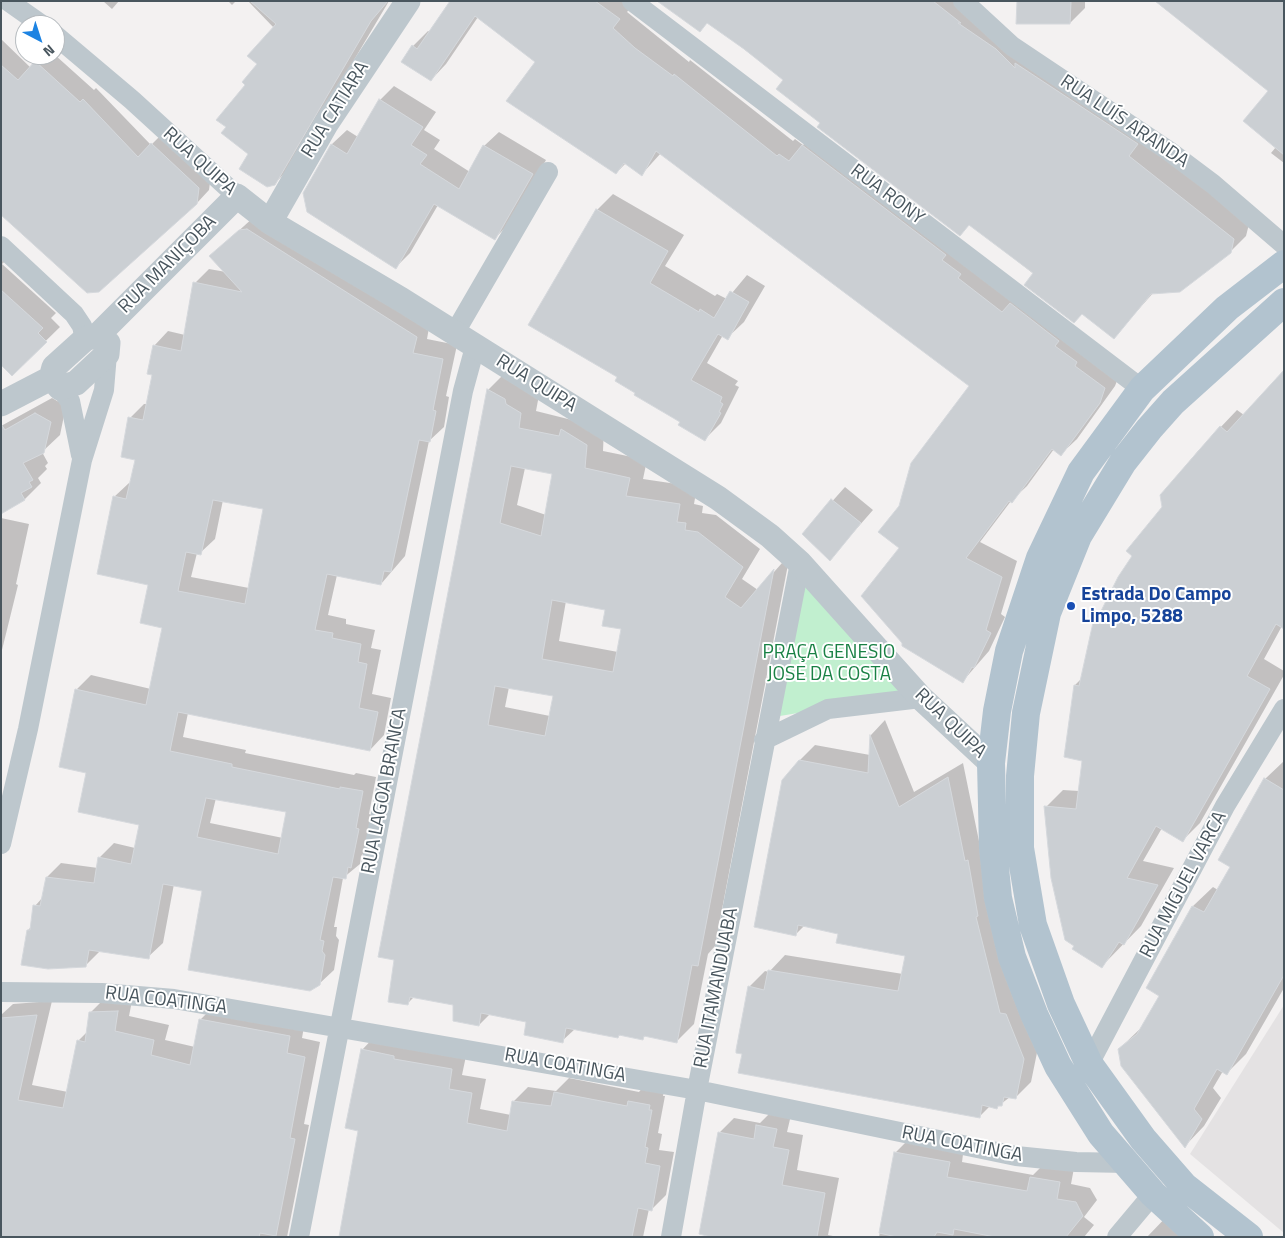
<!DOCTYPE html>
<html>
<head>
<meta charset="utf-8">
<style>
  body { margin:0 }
  #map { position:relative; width:1285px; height:1238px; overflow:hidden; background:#f3f1f1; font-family:"Titillium Web",sans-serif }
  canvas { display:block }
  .frame { position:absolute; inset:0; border:2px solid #49565e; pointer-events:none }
  .north { position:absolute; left:15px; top:15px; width:50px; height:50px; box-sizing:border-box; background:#fff; border:1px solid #b6bbbf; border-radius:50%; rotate:140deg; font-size:14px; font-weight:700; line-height:20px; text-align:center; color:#49565e }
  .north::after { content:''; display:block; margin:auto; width:18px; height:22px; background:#1d83e2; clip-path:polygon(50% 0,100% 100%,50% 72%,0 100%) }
</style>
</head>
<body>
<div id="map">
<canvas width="1285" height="1238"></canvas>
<div class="frame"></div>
<div class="north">N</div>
</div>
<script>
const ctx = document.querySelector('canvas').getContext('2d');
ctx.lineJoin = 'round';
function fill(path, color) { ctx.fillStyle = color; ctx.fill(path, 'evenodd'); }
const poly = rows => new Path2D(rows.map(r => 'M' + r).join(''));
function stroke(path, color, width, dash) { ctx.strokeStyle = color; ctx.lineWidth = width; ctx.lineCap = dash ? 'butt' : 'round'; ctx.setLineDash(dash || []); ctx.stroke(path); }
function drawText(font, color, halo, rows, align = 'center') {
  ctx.font = font + ' "Titillium Web",sans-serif'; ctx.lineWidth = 4; ctx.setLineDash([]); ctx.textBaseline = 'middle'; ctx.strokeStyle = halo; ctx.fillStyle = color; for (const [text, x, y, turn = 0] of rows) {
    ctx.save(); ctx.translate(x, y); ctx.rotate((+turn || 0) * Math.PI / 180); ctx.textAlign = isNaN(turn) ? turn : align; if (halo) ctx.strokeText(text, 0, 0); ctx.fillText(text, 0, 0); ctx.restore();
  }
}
fill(poly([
  [1284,1005,1284,1233,1190,1154]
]), '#e4e2e3');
fill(poly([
  [804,572,912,694,774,717]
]), '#c1efcf');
fill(poly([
  [103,1,119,1,112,9],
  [228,1,236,1,232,5],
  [248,1,389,1,290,168,274,184,228,127,274,28],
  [452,1,636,1,627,12,689,62,690,60,793,141,795,139,803,145,818,131,1120,373,1115,386,1077,439,1061,454,1054,449,1027,486,1011,501,980,542,1017,561,1001,614,1005,617,989,651,963,681,901,548,900,507,971,386,661,153,642,174,626,163,616,173,537,62,478,17,446,64,431,80,413,46,428,31,430,32],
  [659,1,967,1,1249,224,1246,236,1230,252,1154,292,1114,337,970,224,960,234,821,123,785,80,708,22,700,30],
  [1018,1,1085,1,1085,8,1070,23],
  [1155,1,1284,1,1284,163,1271,153,1276,147,1270,91],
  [1,39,31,68,43,55,55,55,94,90,96,88,151,145,164,132,211,175,209,190,197,203,1,203],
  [394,86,436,112,424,130,440,140,434,149,470,172,484,146,499,132,546,160,509,224,495,238,438,205,410,253,396,267,304,193,332,144,347,130,358,137,380,100],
  [613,194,684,235,665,266,715,296,717,294,727,299,747,275,765,286,744,322,727,338,723,335,707,363,738,381,735,385,739,387,721,423,705,439,637,393,619,377,597,210],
  [255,216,430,322,427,339,457,345,446,396,449,397,444,427,429,441,405,556,381,584,337,575,328,615,346,619,346,624,375,630,371,648,381,650,372,694,391,698,384,735,370,750,188,713,183,737,246,750,245,753,354,775,356,773,376,777,369,814,372,815,365,852,361,856,360,864,343,878,334,927,337,927,336,936,339,940,334,970,319,984,203,890,174,884,163,943,148,957,100,951,85,966,28,930,31,927,35,906,43,897,47,877,61,863,98,868,99,858,114,843,135,848,141,824,87,772,76,690,91,675,151,689,163,627,150,584,114,497,129,483,131,483,136,460,130,418,144,404,147,404,154,374,154,346,168,331,185,335,195,283,209,269,226,272,211,256],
  [223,500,264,508,249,588,191,577,197,553,200,553,215,539],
  [216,798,288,811,283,838,210,823],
  [1,243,13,254,2,264,56,313,51,318,60,327,12,374,1,363],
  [506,372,539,395,536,411,604,428,603,451,647,460,643,479,697,487,694,504,703,506,702,513,716,515,760,549,742,579,758,590,790,554,715,946,708,954,694,1024,677,1041,646,1035,643,1038,621,1034,618,1037,575,1029,562,1041,528,1021,490,1014,479,1025,455,1004,415,996,407,1004,488,390],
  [525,468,554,473,546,515,517,505],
  [566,601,607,609,623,628,618,652,559,641],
  [509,687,554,695,550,716,505,707],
  [52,398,66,406,60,435,42,452,48,463,45,466,47,469,38,478,41,483,25,499,1,513,1,426],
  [1237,410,1244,415,1282,626,1264,659,1284,671,1284,675,1200,823,1183,840,1162,828,1143,861,1174,868,1141,926,1102,966,1076,945,1046,807,1063,790,1079,791,1084,760,1066,756,1075,685,1082,678,1095,619,1102,612,1164,508,1161,495,1198,451],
  [845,487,873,510,830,559,804,533],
  [1,518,29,524,16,584,18,585,1,654],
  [885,720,914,792,963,763,980,846,1039,1043,1031,1082,1015,1098,1010,1097,997,1107,990,1106,979,1117,744,1053,749,987,765,971,769,972,785,955,903,974,906,955,840,933,805,925,796,934,799,761,815,745,870,755,871,735],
  [1284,761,1284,988,1246,1054,1227,1073,1223,1071,1213,1088,1221,1098,1204,1126,1185,1146,1119,1049,1143,1026,1160,996,1148,988,1193,906,1213,887,1218,890,1232,867,1265,779],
  [133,996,129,1016,169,1025,165,1040,195,1047,201,1019,216,1004,305,1021,302,1038,320,1042,304,1124,309,1125,287,1237,1,1237,1,1015,13,1004,52,1001,32,1085,68,1092,78,1041,88,1031,90,1013,105,998],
  [376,1035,466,1056,462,1075,486,1079,480,1109,511,1115,514,1101,528,1087,556,1091,569,1078,639,1092,643,1087,664,1091,663,1096,665,1096,658,1133,662,1134,659,1150,674,1152,666,1195,652,1209,649,1209,643,1237,340,1237,360,1130,362,1050],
  [772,1111,791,1115,787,1132,803,1135,797,1170,839,1178,828,1235,838,1237,718,1237,719,1133,734,1118,760,1123],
  [910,1138,964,1147,962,1162,1033,1175,1046,1162,1074,1168,1071,1184,1090,1188,1097,1200,1084,1217,1094,1225,1084,1237,879,1237,895,1153],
  [1170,1213,1199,1237,1147,1237]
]), '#0003');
const building = poly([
  [250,1,388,1,371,21,275,185,267,187,239,169,248,154,221,133,226,127,216,120,245,85,242,82,257,64,247,56,276,24,250,1],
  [450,1,595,1,620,19,613,28,635,48,673,76,674,74,777,156,779,154,789,161,802,145,946,255,942,260,961,274,958,278,1002,312,1010,303,1059,341,1055,346,1077,362,1075,366,1105,388,1100,403,1061,456,1052,449,1012,503,1009,501,966,558,1002,577,986,630,991,633,974,668,972,667,963,683,902,646,902,643,861,596,899,548,878,532,899,506,911,463,969,386,656,151,642,176,624,163,616,174,506,101,535,62,475,16,431,81,401,62,412,45,417,49,450,1],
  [657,1,933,1,961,23,958,23,996,49,1015,68,1015,63,1138,144,1129,156,1234,239,1231,253,1180,292,1151,294,1114,339,1082,314,1074,323,1024,285,1033,273,969,225,960,236,817,127,820,123,776,89,783,80,744,49,707,23,700,32,657,1],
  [1017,1,1071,1,1070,24,1016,24,1017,1],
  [1155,1,1284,1,1284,155,1243,121,1268,91,1155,1],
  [35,61,80,102,83,99,138,157,151,143,199,188,197,204,99,292,87,293,1,215,1,65,18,80,35,61],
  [379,99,423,127,411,145,427,155,420,164,459,189,483,145,533,174,495,240,434,204,396,269,307,212,303,193,331,144,347,154,379,99],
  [596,209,668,251,650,283,699,312,700,309,714,318,730,291,749,302,728,340,718,334,691,380,722,397,720,402,723,404,719,412,721,413,705,441,678,425,680,422,634,395,635,393,615,381,617,377,528,325,596,209],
  [247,229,417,337,413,353,443,359,433,410,436,411,430,442,419,440,391,572,384,571,381,585,327,574,315,630,333,633,332,638,361,644,358,662,367,664,359,708,378,712,370,751,178,712,170,751,232,764,232,767,340,789,340,787,363,791,356,828,359,829,351,868,348,867,346,879,333,877,320,940,324,941,322,951,325,955,320,985,310,991,188,970,202,891,163,884,149,959,89,950,86,967,48,969,21,965,27,930,30,930,33,905,40,906,46,877,94,883,98,857,131,864,139,825,78,812,86,773,59,767,75,689,146,705,162,628,140,623,148,585,97,574,113,496,126,499,135,460,121,457,128,417,143,420,152,375,147,374,153,345,181,351,193,282,242,292,209,256,239,230,247,229],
  [213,500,263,509,245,604,178,591,186,552,201,555,213,500],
  [206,798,286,812,278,854,197,837,206,798],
  [1,290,43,328,38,333,47,342,12,376,1,365,1,290],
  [1284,370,1284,629,1276,624,1247,676,1270,689,1183,842,1156,826,1127,878,1158,885,1124,945,1119,942,1102,968,1072,949,1074,946,1065,940,1051,878,1044,806,1076,809,1082,761,1064,757,1074,685,1079,686,1094,618,1097,619,1118,577,1132,556,1126,551,1162,507,1160,495,1220,426,1227,432,1284,370],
  [487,389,505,399,506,404,521,413,519,428,559,436,561,429,587,445,585,468,630,478,626,496,680,504,677,522,686,523,685,530,698,532,743,567,725,597,741,608,774,569,698,966,692,965,677,1043,644,1036,643,1040,619,1035,618,1038,566,1028,563,1043,524,1035,526,1022,481,1013,479,1026,453,1021,453,1005,410,997,408,1005,388,1002,394,960,378,957,487,389],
  [511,466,552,474,541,536,500,523,511,466],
  [552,600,605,610,602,626,621,629,613,672,542,659,552,600],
  [495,686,553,696,545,736,488,725,495,686],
  [35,413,51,422,44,453,23,463,33,480,29,482,32,487,21,493,25,500,1,514,1,424,5,430,35,413],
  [831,499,861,523,830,561,802,534,831,499],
  [870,735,899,807,948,777,965,861,968,860,978,916,976,917,1000,1013,1006,1014,1024,1059,1016,1099,1004,1097,1002,1106,998,1106,997,1109,982,1105,980,1118,738,1073,742,1054,736,1053,736,1050,748,986,764,990,768,970,898,991,905,956,836,943,838,934,798,925,796,936,754,927,782,780,799,760,868,773,870,735],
  [1264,778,1284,790,1284,975,1227,1075,1217,1069,1194,1109,1202,1119,1185,1148,1121,1066,1118,1049,1137,1034,1159,996,1146,988,1192,906,1204,912,1230,867,1218,860,1264,778],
  [118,1011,115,1031,154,1040,151,1055,190,1065,199,1019,290,1036,287,1053,305,1057,290,1138,295,1139,276,1236,260,1233,259,1237,1,1237,1,1018,37,1015,18,1100,63,1108,77,1040,85,1042,89,1012,118,1011],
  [361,1049,394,1056,394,1059,452,1069,449,1089,472,1093,467,1123,507,1131,512,1101,551,1106,554,1092,627,1106,628,1101,650,1105,649,1110,652,1110,645,1147,648,1148,645,1163,660,1166,652,1211,638,1208,632,1237,339,1237,358,1131,345,1128,361,1049],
  [756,1125,777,1129,773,1147,789,1150,782,1185,825,1193,817,1237,711,1237,699,1234,718,1132,754,1139,756,1125],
  [894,1152,950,1162,947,1177,1027,1191,1030,1177,1060,1182,1057,1199,1076,1202,1083,1216,1066,1237,995,1237,954,1229,953,1235,937,1232,934,1237,897,1237,879,1233,894,1152]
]);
fill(building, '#cbcfd3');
stroke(building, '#d5d8dc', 1);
stroke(poly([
  [8,1,42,25],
  [632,1,1142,389],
  [963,1,1012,46,1169,151,1213,184,1284,245],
  [55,35,132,100,237,196],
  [1,246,74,314,82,326,85,339],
  [454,334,548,172],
  [60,388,70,401,81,455],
  [764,740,828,709,921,698],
  [1,844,28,729,82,460,104,390,107,354],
  [1,992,102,993,174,999,697,1090,1016,1156,1076,1162,1126,1163],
  [1089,1064,1225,806,1284,709],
  [299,1237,463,391,475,347],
  [671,1237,697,1090,800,563],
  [1117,1237,1153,1194]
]), '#bdc7cd', 20);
stroke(poly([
  [270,222,326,124,408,1],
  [99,334,237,196,270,222,402,300,606,428,718,498,770,536,800,563,921,698,991,763],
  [99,334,108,343,107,354,76,383,60,388,51,378,54,367,85,339,99,334],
  [1,404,51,378]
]), '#bdc7cd', 25);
stroke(poly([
  [1200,1237,1153,1194,1101,1134,1058,1066,1034,1014,1012,957,998,898,993,848,991,763,997,711,1009,651,1040,558,1081,472,1142,389,1227,308,1284,264],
  [1249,1237,1184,1186,1143,1139,1089,1064,1061,1004,1033,925,1020,848,1020,776,1026,713,1047,613,1078,536,1123,462,1149,429,1173,402,1284,302]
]), '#b2c3cf', 28);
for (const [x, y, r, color] of [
  [1071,606,5,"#1a4fb4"]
]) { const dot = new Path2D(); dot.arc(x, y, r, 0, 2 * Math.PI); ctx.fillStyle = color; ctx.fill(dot); stroke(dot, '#fff', 2); }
drawText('19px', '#49565e', '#fff', [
  ["RUA CATIARA",336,110,-58],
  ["RUA LUÍS ARANDA",1124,122,34],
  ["RUA QUIPA",199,162,42],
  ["RUA RONY",887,195,37],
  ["RUA MANIÇOBA",168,265,-45],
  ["RUA QUIPA",536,384,32],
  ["RUA QUIPA",950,724,44],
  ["RUA LAGOA BRANCA",385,791,-79],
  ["RUA MIGUEL VARCA",1184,885,-62],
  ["RUA ITAMANDUABA",717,988,-79],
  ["RUA COATINGA",166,1001,7],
  ["RUA COATINGA",565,1066,10],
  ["RUA COATINGA",962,1145,11]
]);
drawText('bold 19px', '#164399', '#fff', [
  ["Estrada Do Campo",1081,595],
  ["Limpo, 5288",1081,617]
], 'left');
drawText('19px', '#198044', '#fff', [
  ["PRAÇA GENESIO",829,653],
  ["JOSE DA COSTA",829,675]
]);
</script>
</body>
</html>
